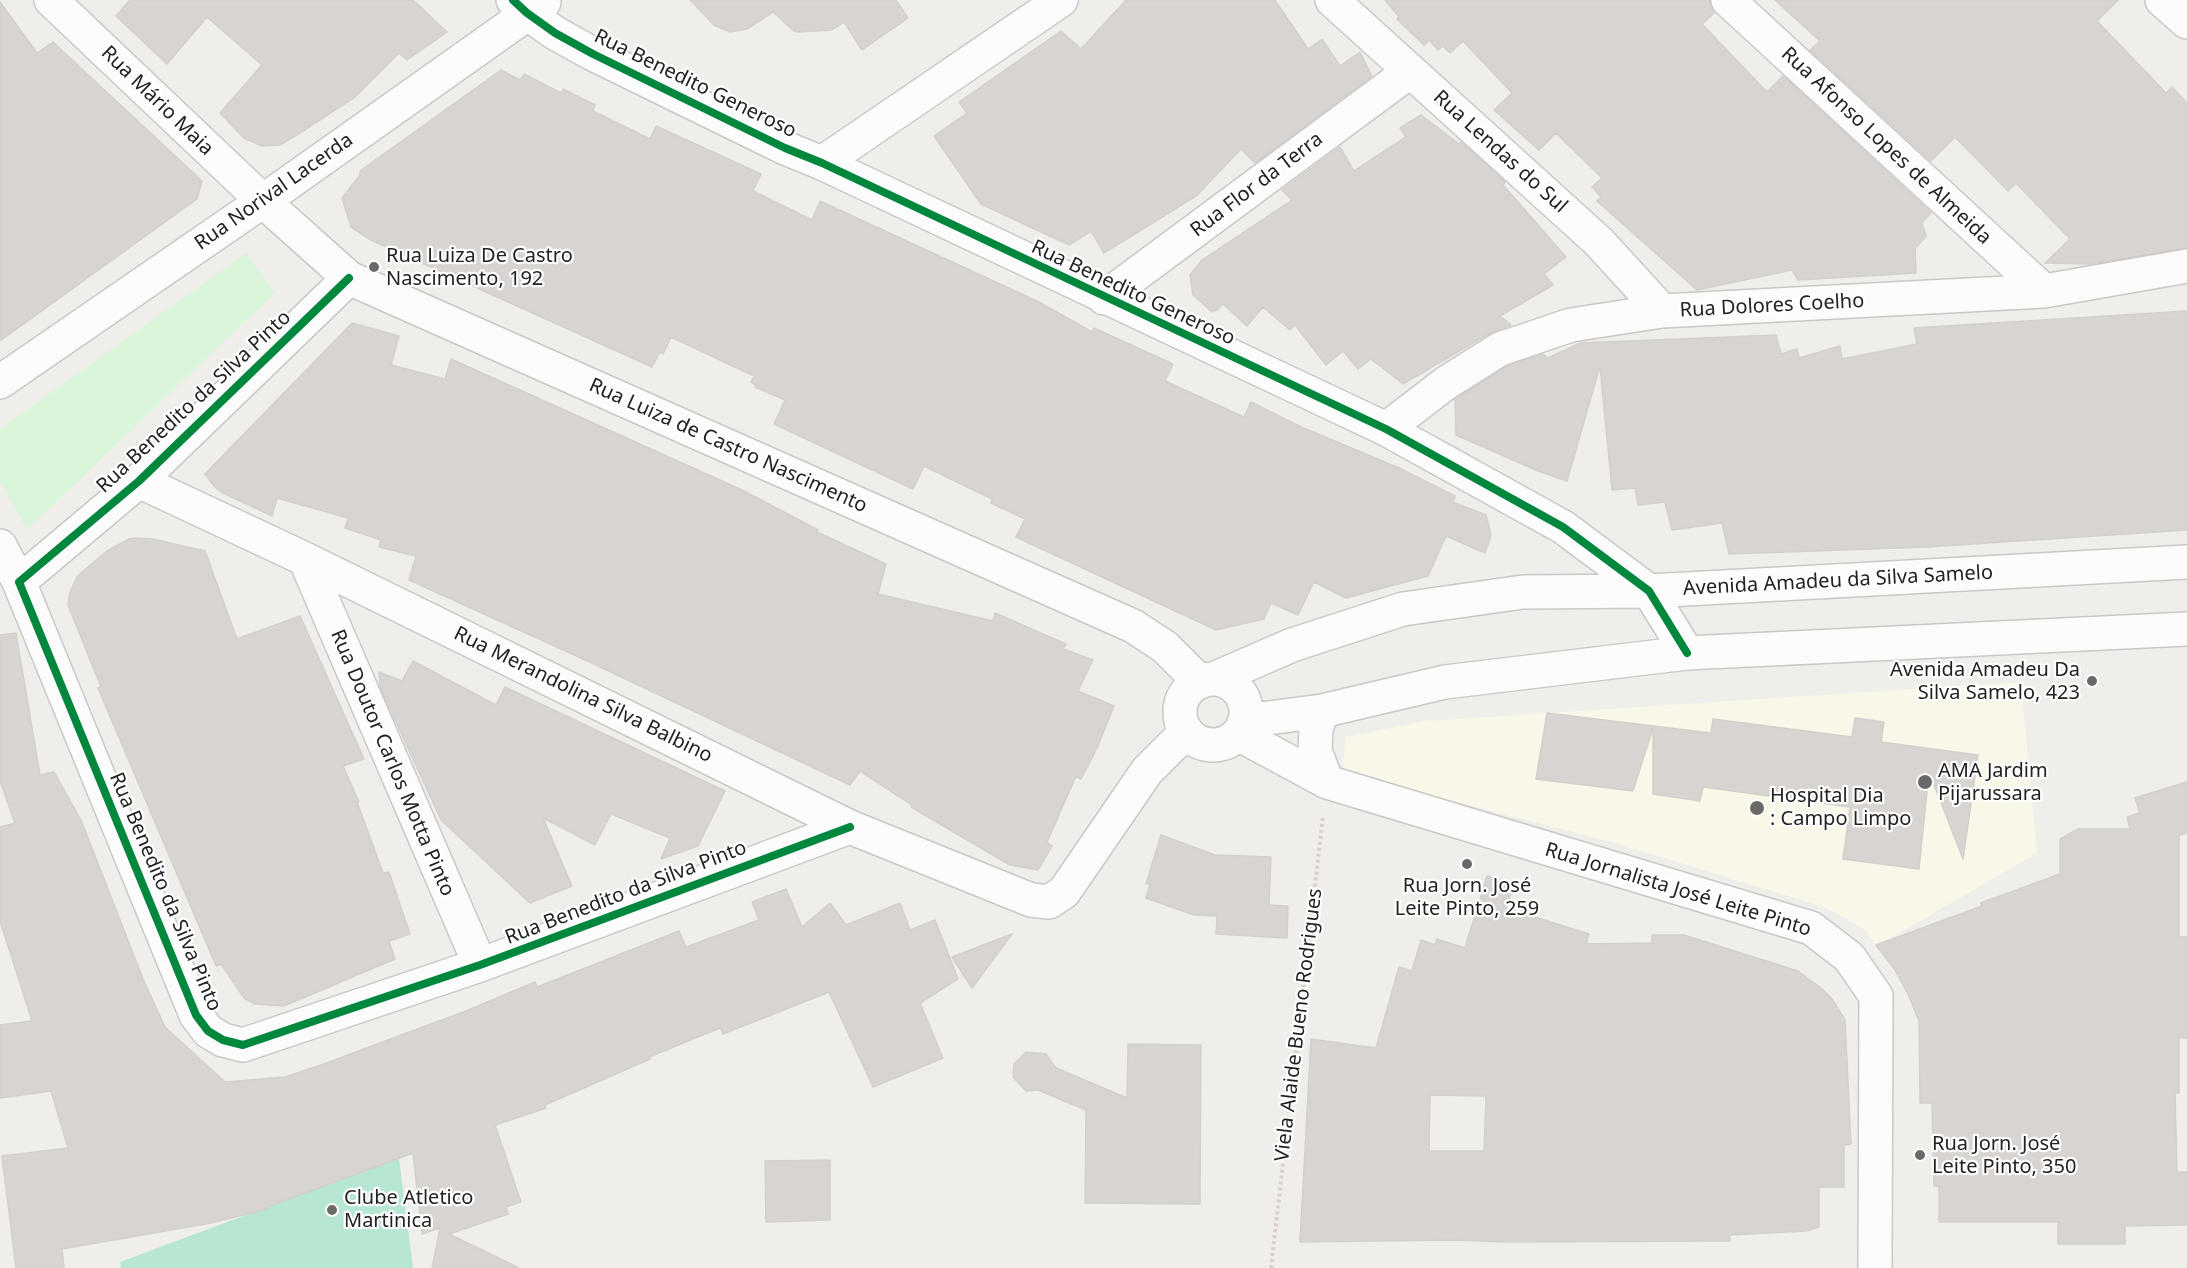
<!DOCTYPE html>
<html>
<head>
<meta charset="utf-8">
<style>
  body { margin:0 }
  canvas { display:block; background:#f0eeeb }
</style>
</head>
<body>
<canvas width="2187" height="1268"></canvas>
<script>
const ctx = document.querySelector('canvas').getContext('2d');
ctx.lineJoin = 'round';
function fill(path, color) { ctx.fillStyle = color; ctx.fill(path, 'evenodd'); }
const poly = rows => new Path2D(rows.map(r => 'M' + r).join(''));
function stroke(path, color, width, dash) { ctx.strokeStyle = color; ctx.lineWidth = width; ctx.lineCap = dash ? 'butt' : 'round'; ctx.setLineDash(dash || []); ctx.stroke(path); }
function drawText(font, color, halo, rows, align = 'center') {
  ctx.font = font + ' "Noto Sans",sans-serif'; ctx.lineWidth = 4.5; ctx.setLineDash([]); ctx.textBaseline = 'middle'; ctx.strokeStyle = halo; ctx.fillStyle = color; for (const [text, x, y, turn = 0] of rows) {
    ctx.save(); ctx.translate(x, y); ctx.rotate((+turn || 0) * Math.PI / 180); ctx.textAlign = isNaN(turn) ? turn : align; if (halo) ctx.strokeText(text, 0, 0); ctx.fillText(text, 0, 0); ctx.restore();
  }
}
fill(poly([
  [2021,682,2037,853,1877,946,1864,929,1827,908,1619,844,1343,772,1345,737,1424,721]
]), '#f8f7e8');
fill(poly([
  [246,253,275,293,27,530,0,481,0,429]
]), '#daf5da');
fill(poly([
  [399,1158,413,1268,121,1268,120,1262]
]), '#b7e6d2');
const building = poly([
  [130,0,413,0,447,32,407,60,399,53,355,97,303,131,280,145,262,146,244,138,220,113,262,65,207,17,167,64,116,16,130,0],
  [690,0,896,0,908,18,862,50,844,22,832,30,799,32,794,31,773,12,747,29,730,32,714,25,690,0],
  [1126,0,1275,0,1308,49,1322,39,1340,66,1360,52,1372,76,1255,163,1241,149,1196,196,1104,253,1091,231,1069,245,981,204,934,136,967,113,959,102,1061,31,1081,49,1126,0],
  [1385,0,1710,0,1710,6,1714,13,1702,24,1767,92,1783,76,1931,213,1922,223,1926,236,1915,249,1916,273,1798,280,1792,270,1697,290,1597,201,1601,197,1592,187,1602,178,1556,133,1539,150,1494,110,1512,93,1463,41,1450,53,1443,46,1438,50,1429,40,1424,45,1397,19,1399,17,1385,0],
  [1775,0,2118,0,2097,21,2166,93,2172,87,2187,103,2187,248,2090,264,2045,263,2070,239,2016,183,2008,191,1955,137,1931,161,1810,50,1820,41,1775,0],
  [0,2,37,53,53,42,202,181,197,199,0,341,0,2],
  [501,70,520,80,524,74,561,93,563,89,595,105,593,111,650,139,656,126,761,174,753,191,812,220,820,201,1039,302,1092,332,1094,328,1173,364,1165,381,1244,417,1251,402,1301,427,1397,467,1455,496,1453,502,1486,515,1491,535,1485,553,1446,536,1428,576,1346,598,1314,582,1298,615,1271,603,1264,619,1216,630,1016,537,1025,519,991,503,992,499,924,466,913,489,774,424,785,400,755,387,756,385,751,382,754,376,671,337,663,354,660,352,652,367,371,240,351,227,342,198,360,175,360,171,501,70],
  [1421,115,1459,144,1461,142,1505,182,1503,185,1566,257,1544,274,1553,285,1500,316,1511,325,1490,333,1403,384,1371,359,1358,369,1343,351,1326,365,1295,325,1290,330,1263,307,1247,326,1223,304,1216,311,1214,310,1212,312,1193,295,1190,275,1202,260,1292,200,1282,190,1340,147,1354,171,1406,137,1400,128,1421,115],
  [2187,311,2187,530,1927,547,1729,554,1722,523,1672,530,1665,502,1638,505,1635,488,1612,490,1600,366,1567,481,1538,471,1456,435,1455,400,1457,398,1508,366,1543,354,1548,358,1580,343,1776,335,1781,354,1797,349,1799,358,1840,346,1842,359,1917,344,1914,328,2187,311],
  [352,323,399,336,391,365,445,379,451,359,742,490,818,530,817,532,886,564,878,594,993,621,995,613,1066,644,1063,649,1093,660,1078,691,1114,706,1097,748,1081,779,1076,776,1047,842,1052,846,1038,870,1010,865,911,807,912,805,860,771,850,785,581,658,409,580,416,556,379,547,381,540,345,528,348,518,277,498,272,516,221,492,214,486,205,474,352,323],
  [137,538,153,539,205,551,237,639,300,616,364,759,343,766,359,802,357,802,383,873,389,872,410,934,389,941,395,959,284,1006,255,1004,244,998,221,964,216,966,98,688,101,687,68,605,70,592,77,577,82,572,107,551,129,539,137,538],
  [16,633,40,775,54,772,81,820,143,979,165,1027,225,1082,285,1077,321,1065,466,1011,535,982,537,987,679,931,686,947,759,920,752,902,786,889,802,927,830,903,846,925,900,903,910,930,935,920,958,979,920,1003,943,1058,873,1087,829,992,723,1034,720,1028,649,1057,650,1059,545,1105,546,1108,495,1125,521,1202,506,1207,508,1214,449,1234,519,1268,432,1268,440,1228,422,1234,413,1153,267,1207,268,1209,211,1223,62,1249,64,1268,16,1268,2,1156,68,1148,51,1091,0,1098,0,1025,32,1021,0,921,0,827,15,823,0,781,0,635,16,633],
  [413,661,496,705,505,687,725,791,698,846,661,859,670,838,611,814,595,845,543,818,572,886,530,903,441,820,380,687,379,672,402,681,413,661],
  [1547,713,1711,733,1713,719,1852,737,1855,718,1884,722,1881,742,1978,755,1963,859,1929,772,1919,869,1843,859,1850,807,1703,787,1700,801,1653,794,1653,728,1633,791,1536,779,1547,713],
  [2187,782,2187,833,2179,835,2179,937,2187,937,2187,1038,2179,1038,2179,1093,2175,1093,2177,1172,2187,1172,2187,1225,2125,1226,2125,1244,2058,1244,2058,1222,1939,1222,1939,1186,1934,1186,1932,1103,1920,1103,1919,1021,1908,994,1895,970,1876,945,1982,906,1981,903,2060,874,2060,839,2078,829,2130,829,2127,817,2140,813,2135,798,2187,782],
  [1161,835,1215,855,1271,857,1269,905,1288,906,1287,938,1216,934,1217,916,1194,915,1146,898,1150,884,1146,884,1161,835],
  [1487,876,1514,885,1506,908,1589,934,1586,944,1652,943,1652,935,1684,935,1798,971,1821,988,1832,999,1845,1020,1851,1144,1844,1145,1844,1187,1819,1187,1819,1227,1806,1231,1730,1235,1730,1241,1505,1242,1454,1240,1300,1242,1311,1039,1376,1048,1399,967,1412,971,1421,940,1435,945,1437,939,1465,948,1487,876],
  [1430,1095,1486,1096,1484,1151,1429,1151,1430,1095],
  [1012,934,972,988,952,957,1012,934],
  [1128,1044,1201,1045,1200,1204,1085,1203,1086,1110,1038,1090,1026,1091,1013,1077,1014,1064,1026,1052,1046,1054,1056,1068,1127,1098,1128,1044],
  [830,1160,830,1220,766,1222,765,1161,830,1160]
]);
fill(building, '#d7d4d2');
stroke(building, '#d3d0cc', 1.5);
const minor = poly([
  [51,0,263,201,349,278,1133,626,1165,647,1200,682],
  [513,0,527,13,555,33,593,54,785,148,822,163,1386,429,1563,527,1649,591,1687,653],
  [1332,0,1599,242,1662,311],
  [1728,0,2044,291],
  [2162,0,2187,22],
  [822,163,1061,0],
  [349,278,139,481,19,582,196,1015,208,1031,223,1040,243,1045,480,965,850,827],
  [1104,298,1409,72],
  [0,382,263,201,544,2],
  [1386,429,1446,383,1500,349,1571,325,1662,311,2044,291,2187,266],
  [139,481,305,559,850,827,1031,900,1049,902,1064,892,1147,771,1186,732],
  [0,546,19,582],
  [305,559,480,965],
  [1214,679,1292,645,1403,609,1523,592,1649,591,2187,562],
  '1180 712a33 33 0 1 1 66 0a33 33 0 1 1-66 0Z',
  [1322,711,1316,729,1315,751,1327,782],
  [1245,721,1322,711,1445,682,1687,653,2187,629],
  [1238,734,1327,782,1811,928,1849,957,1876,996,1875,1268]
]);
stroke(minor, '#c9c8c7', 36);
stroke(poly([
  [1271,1268,1323,816]
]), '#dccecd', 4, [3, 3]);
stroke(minor, '#fdfcfc', 33);
stroke(poly([
  [513,0,527,13,555,33,593,54,785,148,822,163,1386,429,1563,527,1649,591,1687,653],
  [349,278,139,481,19,582,196,1015,208,1031,223,1040,243,1045,480,965,850,827]
]), '#00873e', 8);
for (const [x, y, r, color] of [
  [374,267,6,"#6a6968"],
  [2092,681,6,"#6a6968"],
  [1925,782,8,"#6a6968"],
  [1757,808,8,"#6a6968"],
  [1467,864,6,"#6a6968"],
  [1920,1155,6,"#6a6968"],
  [332,1210,6,"#6a6968"]
]) { const dot = new Path2D(); dot.arc(x, y, r, 0, 2 * Math.PI); ctx.fillStyle = color; ctx.fill(dot); stroke(dot, '#fff', 2); }
drawText('20px', '#222', '#fff', [
  ["Rua Benedito Generoso",695,84,26],
  ["Rua Mário Maia",157,101,44],
  ["Rua Afonso Lopes de Almeida",1886,146,43],
  ["Rua Lendas do Sul",1500,152,42],
  ["Rua Flor da Terra",1257,185,-37],
  ["Rua Norival Lacerda",274,192,-35],
  ["Rua Benedito Generoso",1133,293,25],
  ["Rua Dolores Coelho",1772,306,-3],
  ["Rua Benedito da Silva Pinto",194,402,-43],
  ["Rua Luiza de Castro Nascimento",728,446,24],
  ["Avenida Amadeu da Silva Samelo",1838,581,-3],
  ["Rua Merandolina Silva Balbino",583,695,26],
  ["Rua Doutor Carlos Motta Pinto",392,763,67],
  ["Rua Jornalista José Leite Pinto",1678,890,17],
  ["Rua Benedito da Silva Pinto",165,892,67],
  ["Rua Benedito da Silva Pinto",626,893,-21],
  ["Viela Alaide Bueno Rodrigues",1299,1025,-83]
]);
drawText('20px', '#222', '#fff', [
  ["Rua Luiza De Castro",386,256],
  ["Nascimento, 192",386,279],
  ["Avenida Amadeu Da",2080,670,"right"],
  ["Silva Samelo, 423",2080,693,"right"],
  ["AMA Jardim",1938,771],
  ["Pijarussara",1938,794],
  ["Hospital Dia",1770,796],
  [": Campo Limpo",1770,819],
  ["Rua Jorn. José",1467,886,"center"],
  ["Leite Pinto, 259",1467,909,"center"],
  ["Rua Jorn. José",1932,1144],
  ["Leite Pinto, 350",1932,1167],
  ["Clube Atletico",344,1198],
  ["Martinica",344,1221]
], 'left');
</script>
</body>
</html>
